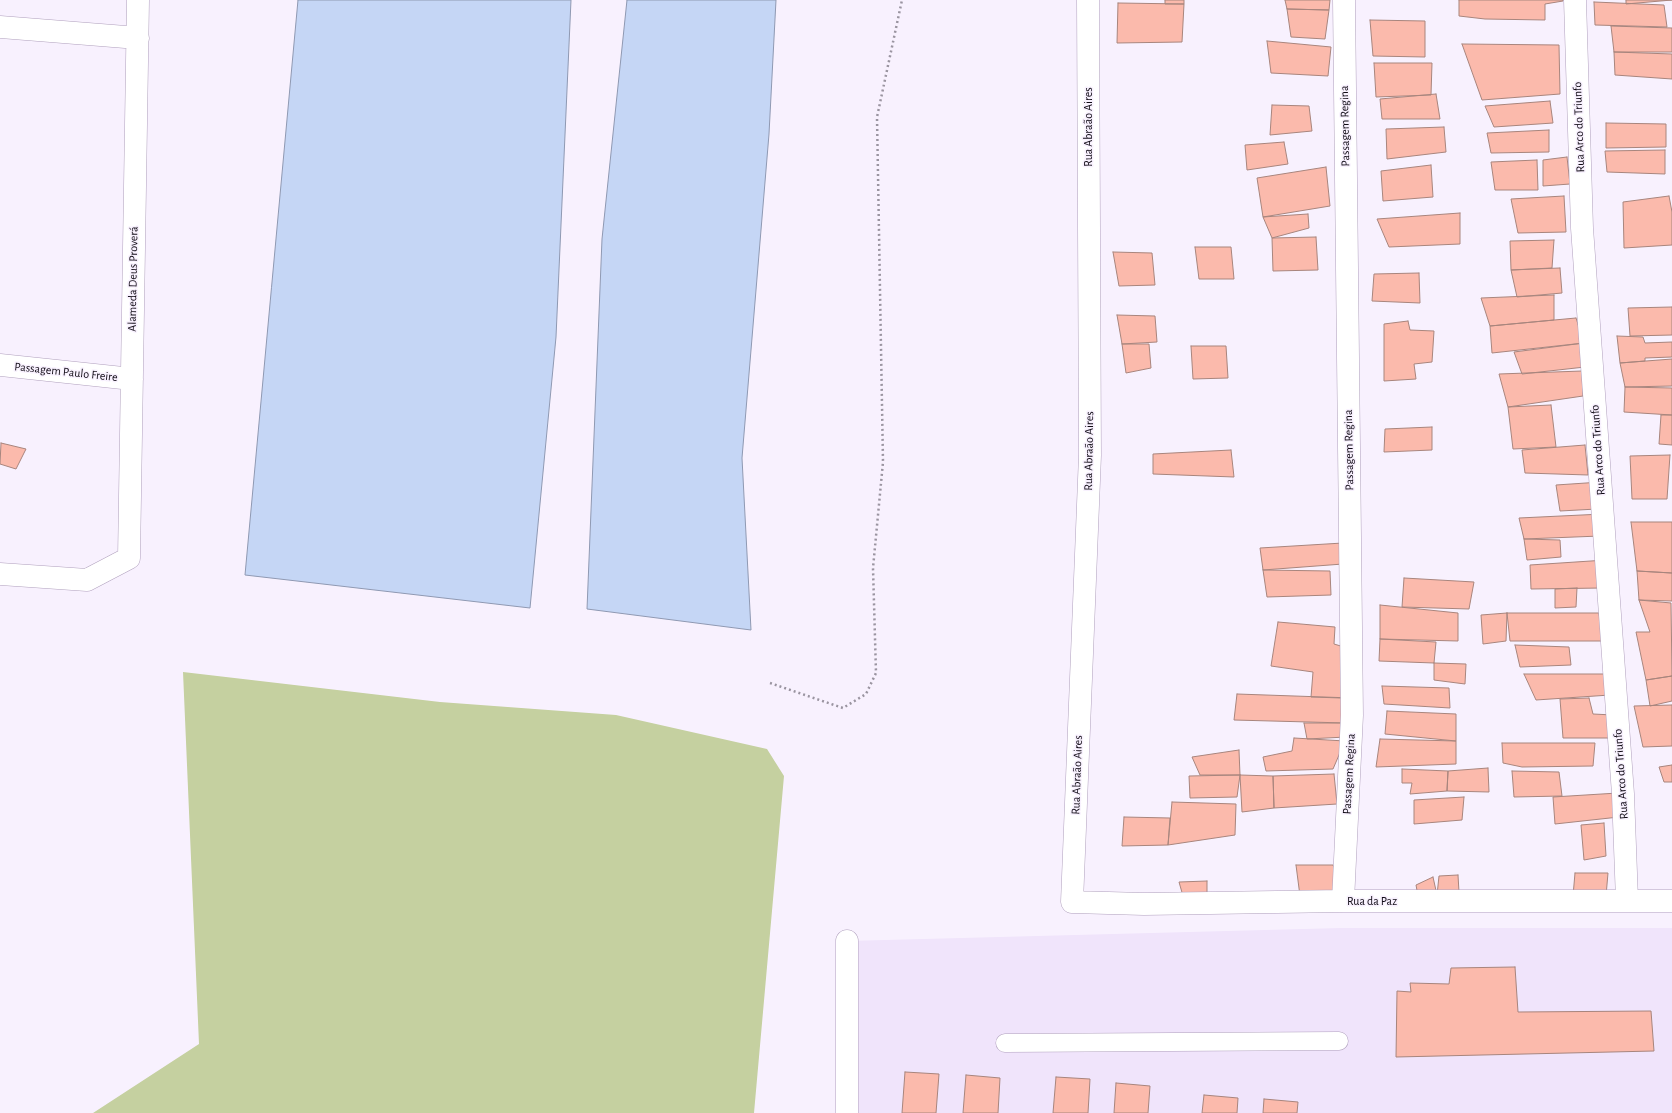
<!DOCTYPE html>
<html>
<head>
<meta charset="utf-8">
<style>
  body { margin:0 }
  canvas { display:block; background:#f8f1fe }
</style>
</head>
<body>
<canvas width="1672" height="1113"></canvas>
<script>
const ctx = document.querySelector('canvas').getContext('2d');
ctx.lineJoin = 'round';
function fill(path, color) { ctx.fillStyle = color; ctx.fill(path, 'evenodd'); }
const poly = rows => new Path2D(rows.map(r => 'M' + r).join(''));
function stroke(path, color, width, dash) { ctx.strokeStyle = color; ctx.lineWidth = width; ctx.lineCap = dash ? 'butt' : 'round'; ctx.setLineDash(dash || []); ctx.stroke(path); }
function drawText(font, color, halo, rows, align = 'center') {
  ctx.font = font + ' "Alegreya Sans",sans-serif'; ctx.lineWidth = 3; ctx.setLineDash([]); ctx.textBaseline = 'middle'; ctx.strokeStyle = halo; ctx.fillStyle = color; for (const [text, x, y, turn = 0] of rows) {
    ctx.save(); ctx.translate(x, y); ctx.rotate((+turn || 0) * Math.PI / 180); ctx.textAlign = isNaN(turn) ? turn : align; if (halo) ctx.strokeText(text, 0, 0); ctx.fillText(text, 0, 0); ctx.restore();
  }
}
fill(poly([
  [1341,928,1672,928,1672,1113,847,1113,847,941]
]), '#f0e4fb');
fill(poly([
  [183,672,440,702,616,715,767,749,784,776,754,1113,93,1113,199,1044]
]), '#c5d0a0');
const water = poly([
  [298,0,571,0,556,337,530,608,245,575,298,0],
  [627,0,776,0,769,134,742,458,751,630,587,609,602,239,627,0]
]);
fill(water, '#c5d6f5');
stroke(water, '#8f99b2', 1);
const building = poly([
  [1165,0,1184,0,1184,4,1165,4,1165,0],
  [1285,0,1330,0,1329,10,1287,9,1285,0],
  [1459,0,1563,0,1563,1,1545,4,1545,20,1485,19,1459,16,1459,0],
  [1626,0,1672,0,1626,4,1626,0],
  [1594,2,1664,5,1667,27,1595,25,1594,2],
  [1118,3,1184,4,1182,42,1117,43,1118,3],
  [1287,9,1329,10,1325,39,1291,37,1287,9],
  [1370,20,1425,21,1425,57,1373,56,1370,20],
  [1611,26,1672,28,1672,52,1614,52,1611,26],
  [1267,41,1331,47,1328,76,1271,73,1267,41],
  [1462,44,1559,45,1560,94,1482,100,1462,44],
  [1614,52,1672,54,1672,79,1615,75,1614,52],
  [1374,63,1432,63,1431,95,1376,97,1374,63],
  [1436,94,1440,119,1382,119,1380,99,1436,94],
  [1550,101,1553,123,1494,127,1485,106,1550,101],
  [1272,105,1309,106,1312,131,1270,135,1272,105],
  [1606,123,1666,124,1666,147,1606,148,1606,123],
  [1444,127,1446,152,1387,159,1386,129,1444,127],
  [1549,130,1549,152,1491,153,1487,133,1549,130],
  [1284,142,1288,164,1247,170,1245,145,1284,142],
  [1665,150,1665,174,1607,172,1605,151,1665,150],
  [1567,157,1570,184,1543,186,1543,160,1567,157],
  [1537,160,1538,190,1495,190,1491,162,1537,160],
  [1431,165,1433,197,1383,201,1381,171,1431,165],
  [1326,167,1330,206,1263,217,1257,178,1326,167],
  [1564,196,1566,232,1518,233,1511,199,1564,196],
  [1669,196,1672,212,1672,245,1624,248,1623,202,1669,196],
  [1460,213,1460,244,1389,247,1377,219,1460,213],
  [1308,214,1309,228,1272,238,1263,217,1308,214],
  [1316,237,1318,270,1273,271,1272,238,1316,237],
  [1554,240,1552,268,1511,270,1510,241,1554,240],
  [1195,247,1231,247,1234,279,1199,279,1195,247],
  [1113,252,1152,253,1155,285,1119,286,1113,252],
  [1560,268,1562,293,1517,297,1511,270,1560,268],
  [1419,273,1420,303,1372,301,1374,274,1419,273],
  [1554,295,1554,320,1490,326,1481,298,1554,295],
  [1672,307,1672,335,1630,336,1628,308,1672,307],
  [1117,315,1155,316,1157,342,1122,344,1117,315],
  [1576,318,1584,343,1492,353,1490,326,1576,318],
  [1408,321,1410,330,1434,331,1432,362,1414,364,1416,379,1384,381,1384,324,1408,321],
  [1617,336,1643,337,1645,343,1672,342,1672,357,1645,358,1645,361,1620,363,1617,336],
  [1584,343,1585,367,1522,374,1514,352,1584,343],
  [1122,344,1149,344,1151,368,1126,373,1122,344],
  [1191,346,1226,346,1228,378,1193,379,1191,346],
  [1672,359,1672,386,1625,387,1620,363,1672,359],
  [1582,371,1583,396,1508,407,1499,374,1582,371],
  [1625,387,1672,388,1672,415,1624,412,1625,387],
  [1551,405,1556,447,1513,449,1508,407,1551,405],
  [1661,415,1672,415,1672,445,1659,444,1661,415],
  [1432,427,1432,450,1384,452,1385,429,1432,427],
  [1,443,26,449,16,469,0,464,1,443],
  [1585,445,1588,475,1525,473,1522,450,1585,445],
  [1231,450,1234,477,1153,474,1153,454,1231,450],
  [1670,455,1667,499,1632,499,1630,456,1670,455],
  [1601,482,1597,509,1560,511,1556,485,1601,482],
  [1603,514,1600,536,1524,539,1519,518,1603,514],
  [1631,522,1672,522,1672,573,1637,571,1631,522],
  [1524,539,1560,540,1561,557,1527,560,1524,539],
  [1343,543,1343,564,1263,570,1260,548,1343,543],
  [1606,560,1602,588,1531,589,1530,565,1606,560],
  [1263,570,1330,571,1331,595,1267,597,1263,570],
  [1637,571,1672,573,1672,601,1639,600,1637,571],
  [1404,578,1474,582,1469,609,1402,607,1404,578],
  [1577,588,1576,607,1555,608,1555,589,1577,588],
  [1639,600,1671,603,1672,676,1646,680,1636,632,1650,632,1639,600],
  [1380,605,1458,613,1458,641,1380,639,1380,605],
  [1507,613,1599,613,1603,641,1510,641,1507,613],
  [1507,613,1506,641,1483,644,1481,615,1507,613],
  [1278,622,1335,627,1334,644,1344,647,1342,698,1311,697,1313,672,1271,666,1278,622],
  [1380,639,1436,642,1434,663,1379,661,1380,639],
  [1515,645,1569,647,1571,665,1520,667,1515,645],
  [1434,663,1466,664,1465,684,1434,680,1434,663],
  [1524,674,1609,674,1610,695,1536,700,1524,674],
  [1672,676,1672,701,1650,706,1646,680,1672,676],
  [1382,686,1449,688,1450,708,1384,704,1382,686],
  [1237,694,1352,698,1346,723,1234,720,1237,694],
  [1589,698,1593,714,1613,715,1613,738,1563,738,1560,699,1589,698],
  [1672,705,1672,746,1643,747,1634,706,1672,705],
  [1387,711,1456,714,1456,741,1385,734,1387,711],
  [1304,723,1346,723,1346,737,1307,739,1304,723],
  [1294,738,1345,741,1333,769,1266,771,1263,757,1292,751,1294,738],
  [1380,739,1456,741,1456,764,1376,767,1380,739],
  [1502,743,1595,743,1593,766,1522,767,1503,763,1502,743],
  [1239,750,1240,775,1200,775,1192,757,1239,750],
  [1672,765,1672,782,1664,782,1659,767,1672,765],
  [1488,768,1489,792,1447,791,1448,771,1488,768],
  [1402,769,1448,771,1447,791,1410,794,1412,783,1402,783,1402,769],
  [1512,771,1559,772,1562,796,1514,797,1512,771],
  [1334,774,1337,804,1274,808,1273,776,1334,774],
  [1240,775,1273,776,1274,808,1242,812,1240,775],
  [1240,775,1237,797,1190,798,1189,776,1240,775],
  [1618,793,1619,817,1555,824,1553,797,1618,793],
  [1464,797,1462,820,1414,824,1414,800,1464,797],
  [1172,802,1236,804,1235,835,1168,845,1172,802],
  [1124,817,1170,818,1168,845,1122,846,1124,817],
  [1604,823,1606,856,1584,860,1581,825,1604,823],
  [1296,865,1333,865,1343,894,1300,896,1296,865],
  [1575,873,1608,873,1606,896,1573,896,1575,873],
  [1458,875,1459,892,1437,895,1439,876,1458,875],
  [1433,877,1437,895,1418,896,1416,885,1433,877],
  [1207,881,1207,895,1183,896,1179,882,1207,881],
  [1515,967,1518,1012,1651,1011,1654,1051,1396,1057,1397,991,1411,992,1410,983,1449,984,1451,968,1515,967],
  [905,1072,939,1074,936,1113,902,1113,905,1072],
  [966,1075,1000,1078,998,1113,963,1113,966,1075],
  [1056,1077,1090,1079,1088,1113,1053,1113,1056,1077],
  [1116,1083,1150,1086,1148,1113,1114,1113,1116,1083],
  [1204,1095,1238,1098,1237,1113,1202,1113,1204,1095],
  [1264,1099,1298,1102,1297,1113,1263,1113,1264,1099]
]);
fill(building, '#fbbaac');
stroke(building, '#a8857d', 1);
const lane = poly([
  [1005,1043,1339,1041]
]);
const street = poly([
  [1088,0,1090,455,1072,902,1144,904,1343,901,1672,901],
  [1575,0,1582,228,1623,794,1627,900],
  [0,27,138,38],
  [0,365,132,379],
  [0,574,87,580,129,558,138,0],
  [1343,901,1352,715,1344,0],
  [847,941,847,1113]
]);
stroke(lane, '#b0a0bd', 19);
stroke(street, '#b0a0bd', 23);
stroke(poly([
  [770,683,843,708,866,694,876,673,873,568,883,462,877,117,902,0]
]), '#9a94a0', 2.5, [2, 3]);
stroke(lane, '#fff', 18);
stroke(street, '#fff', 22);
drawText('12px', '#100b15', '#f8f1fe', [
  ["Passagem Regina",1345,126,-91],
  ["Rua Abraão Aires",1088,127,-90],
  ["Rua Arco do Triunfo",1579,127,-92],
  ["Alameda Deus Proverá",133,279,-89],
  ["Passagem Paulo Freire",66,372,6],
  ["Passagem Regina",1349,450,-91],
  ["Rua Arco do Triunfo",1598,450,-94],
  ["Rua Abraão Aires",1089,451,-89],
  ["Passagem Regina",1349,774,-87],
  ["Rua Arco do Triunfo",1621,774,-94],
  ["Rua Abraão Aires",1077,775,-88],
  ["Rua da Paz",1372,901]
]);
</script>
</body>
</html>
